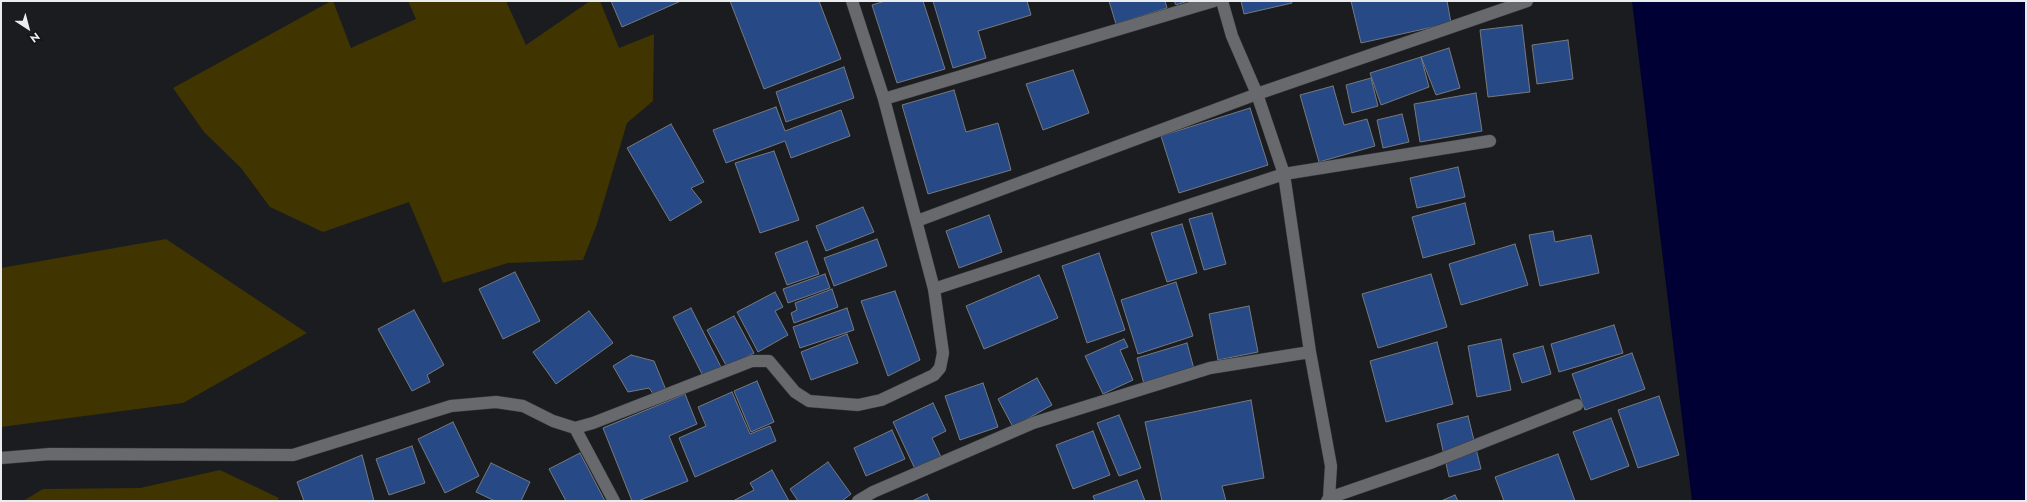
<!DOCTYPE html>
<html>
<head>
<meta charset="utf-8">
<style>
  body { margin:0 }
  #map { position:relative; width:2027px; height:502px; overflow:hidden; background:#1a1c1f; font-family:Jost,sans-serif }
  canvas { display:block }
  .frame { position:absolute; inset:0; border:2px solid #eaecee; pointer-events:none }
  .north { position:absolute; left:8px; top:8px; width:40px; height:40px; -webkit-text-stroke:3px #111316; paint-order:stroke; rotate:144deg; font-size:11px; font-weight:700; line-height:16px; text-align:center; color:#eaecee }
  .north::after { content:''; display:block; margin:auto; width:14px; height:18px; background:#eaecee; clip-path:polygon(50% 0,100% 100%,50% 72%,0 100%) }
</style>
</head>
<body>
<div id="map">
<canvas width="2027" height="502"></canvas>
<div class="frame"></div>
<div class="north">N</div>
</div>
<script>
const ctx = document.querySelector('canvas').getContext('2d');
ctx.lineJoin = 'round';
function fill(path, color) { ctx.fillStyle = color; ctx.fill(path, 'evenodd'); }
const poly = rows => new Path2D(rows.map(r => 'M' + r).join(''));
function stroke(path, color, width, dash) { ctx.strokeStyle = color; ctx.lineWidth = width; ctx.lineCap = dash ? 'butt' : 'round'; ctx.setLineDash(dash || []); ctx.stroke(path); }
fill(poly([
  [331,1,333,1,351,48,416,19,408,1,506,1,526,45,590,1,600,1,619,48,654,34,653,101,627,123,597,224,583,260,508,263,443,283,409,202,323,232,270,207,241,168,204,132,173,88],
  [166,239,307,333,183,403,1,427,1,268],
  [220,470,279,498,277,501,23,501,43,489,140,488]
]), '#403400');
fill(poly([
  [1632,1,2026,1,2026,501,1692,501]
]), '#000034');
const building = poly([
  [611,1,681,1,622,27,611,1],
  [730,1,819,1,841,59,764,89,730,1],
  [885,1,923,1,945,69,897,83,872,5,885,1],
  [933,1,1027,1,1031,15,978,31,986,58,953,68,933,1],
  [1109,1,1165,1,1167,8,1116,24,1109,1],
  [1174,1,1188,1,1176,5,1174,1],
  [1241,1,1291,1,1292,3,1244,14,1241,1],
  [1351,1,1447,1,1451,23,1361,43,1351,1],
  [1522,25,1530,92,1488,97,1480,30,1522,25],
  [1568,40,1573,79,1537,84,1532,45,1568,40],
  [1449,48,1460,88,1436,95,1421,57,1449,48],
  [1421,57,1429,87,1381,105,1370,73,1421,57],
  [844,67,854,98,786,122,776,92,844,67],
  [1073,70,1089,113,1043,130,1026,84,1073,70],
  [1371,78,1378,106,1352,113,1346,85,1371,78],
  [1333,86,1344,125,1367,119,1375,146,1319,162,1300,95,1333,86],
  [954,90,966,132,998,123,1011,170,928,194,902,105,954,90],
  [1476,93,1482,131,1420,142,1414,104,1476,93],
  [776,107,785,131,841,110,850,136,791,158,785,141,726,163,713,130,776,107],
  [1250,108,1268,165,1179,193,1161,136,1250,108],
  [1402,114,1409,142,1383,148,1377,120,1402,114],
  [671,124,704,182,691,188,702,202,670,221,627,148,671,124],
  [774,151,799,220,760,233,735,163,774,151],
  [1458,167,1465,197,1417,208,1410,178,1458,167],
  [1465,203,1475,244,1423,258,1412,217,1465,203],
  [863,207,874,232,826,251,816,226,863,207],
  [1212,213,1226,264,1204,270,1189,219,1212,213],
  [989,215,1002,252,959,268,946,231,989,215],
  [1182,224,1197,273,1167,282,1151,233,1182,224],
  [1553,231,1555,242,1591,235,1599,273,1540,286,1529,235,1553,231],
  [877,239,887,266,834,286,824,258,877,239],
  [807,241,819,274,787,285,775,253,807,241],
  [1515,244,1528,285,1461,305,1449,264,1515,244],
  [1099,253,1125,330,1087,343,1062,266,1099,253],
  [515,272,540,321,503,339,479,289,515,272],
  [825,274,830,288,788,303,783,289,825,274],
  [1431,274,1447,327,1378,348,1362,294,1431,274],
  [1039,275,1058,318,984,349,966,306,1039,275],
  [1176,282,1193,336,1138,354,1121,300,1176,282],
  [832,289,838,307,794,323,791,313,797,310,795,303,832,289],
  [895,291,920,360,888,376,861,301,895,291],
  [775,292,783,307,775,311,788,335,758,352,737,312,775,292],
  [1249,306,1258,352,1218,360,1209,314,1249,306],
  [691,308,722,369,704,378,673,317,691,308],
  [847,308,854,330,800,348,793,327,847,308],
  [414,310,444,365,427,375,430,382,412,391,378,329,414,310],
  [589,311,613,343,556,384,533,352,589,311],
  [734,316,754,353,727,367,707,330,734,316],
  [1614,325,1623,353,1559,372,1551,344,1614,325],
  [847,334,858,363,811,380,801,352,847,334],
  [1124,339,1128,347,1120,350,1133,380,1103,394,1085,356,1124,339],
  [1501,339,1511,390,1477,397,1468,346,1501,339],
  [1437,342,1453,404,1386,422,1370,361,1437,342],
  [1187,343,1194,369,1144,384,1137,358,1187,343],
  [1543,346,1551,374,1522,383,1513,354,1543,346],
  [1632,353,1645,389,1585,410,1572,374,1632,353],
  [631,355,654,361,666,390,654,395,649,388,628,392,613,366,631,355],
  [1037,378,1052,405,1013,427,998,399,1037,378],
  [757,381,774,422,751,432,734,391,757,381],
  [983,383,998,427,960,440,945,396,983,383],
  [732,392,750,434,770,426,776,441,695,477,679,438,706,426,698,407,732,392],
  [685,394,697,424,669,436,688,481,638,501,632,501,603,428,685,394],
  [1659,396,1679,455,1638,468,1618,410,1659,396],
  [1251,400,1264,478,1222,486,1226,501,1162,501,1145,422,1251,400],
  [933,403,946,431,932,438,941,457,915,469,893,422,933,403],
  [1119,415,1141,468,1119,476,1097,423,1119,415],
  [1468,416,1481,469,1449,477,1437,424,1468,416],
  [1611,418,1629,466,1591,480,1573,432,1611,418],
  [453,422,479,476,445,493,418,439,453,422],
  [892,430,905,459,866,476,854,448,892,430],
  [1093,431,1110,475,1073,489,1056,445,1093,431],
  [412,446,425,483,389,495,376,459,412,446],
  [580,453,605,501,566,501,549,469,580,453],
  [1558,454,1575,501,1504,501,1495,477,1558,454],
  [362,455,374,501,304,501,297,482,362,455],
  [828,462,851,494,842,501,798,501,790,489,828,462],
  [491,463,530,482,521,501,495,501,476,492,491,463],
  [772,470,789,501,733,501,754,490,750,483,772,470],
  [1137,480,1145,501,1095,501,1093,496,1137,480],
  [927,494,930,501,912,501,927,494],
  [1455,495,1458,501,1441,501,1455,495]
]);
fill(building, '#274a87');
stroke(building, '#77797d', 1);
const minor = poly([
  [852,1,884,99,934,289],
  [1222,1,1232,36,1257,94,1284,174,1310,352,1331,466,1329,498,1327,501],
  [884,99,1214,1],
  [917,221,1257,94,1527,1],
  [575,428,614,501],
  [1,458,50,454,293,455,451,406,496,402,523,406,553,421,575,428,593,423,752,361,769,361,795,392,809,401,858,405,881,400,934,375,940,368,943,353,934,289,1284,174,1490,141],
  [1329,498,1433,462,1577,405],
  [858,501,873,492,1033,423,1210,368,1310,352]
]);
stroke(minor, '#38393b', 13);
stroke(minor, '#67696d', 12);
</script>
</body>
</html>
